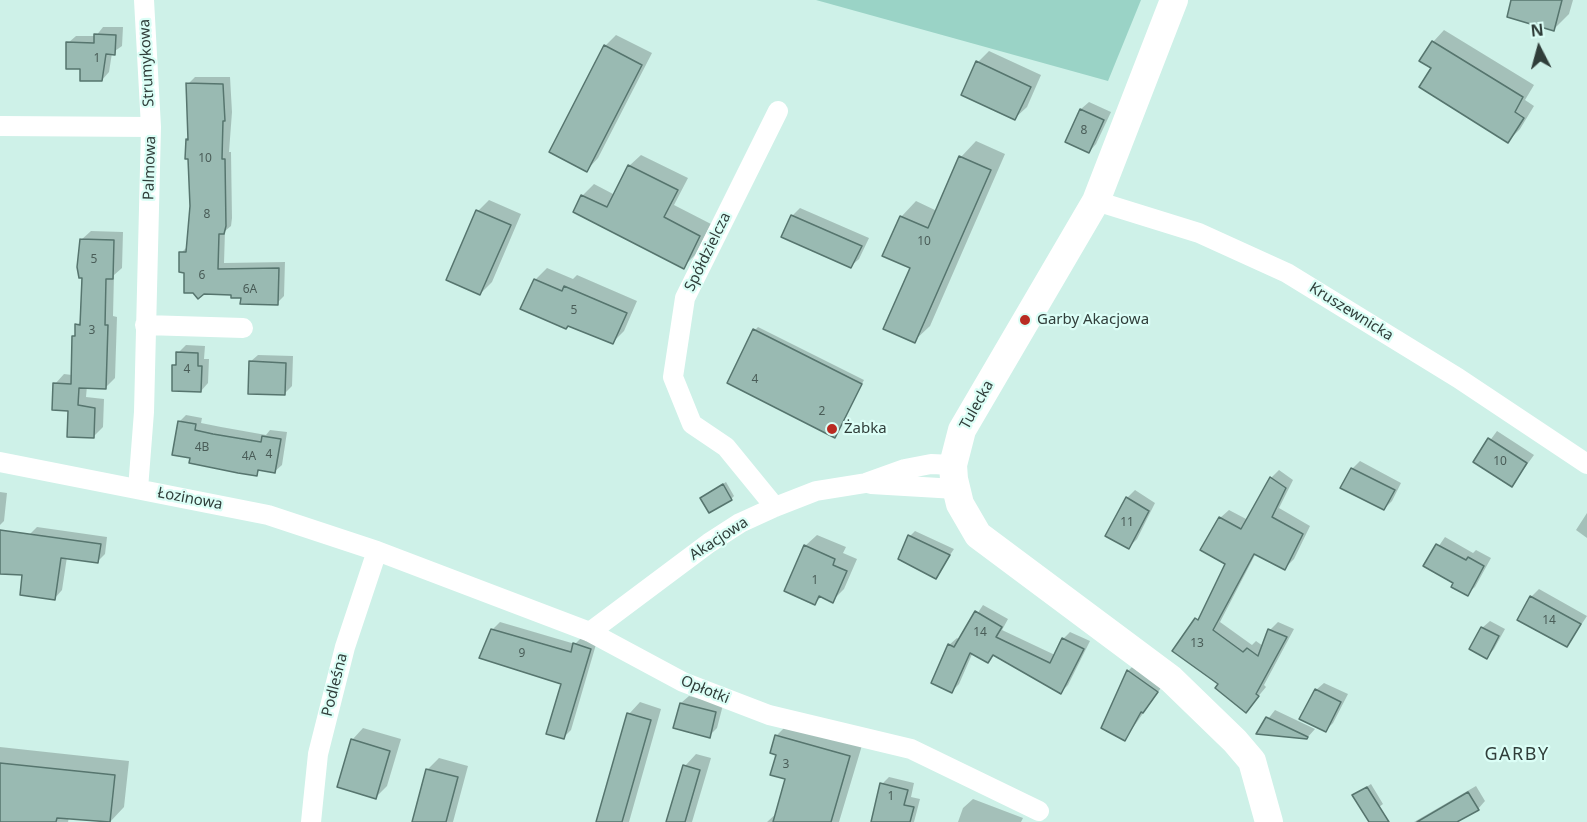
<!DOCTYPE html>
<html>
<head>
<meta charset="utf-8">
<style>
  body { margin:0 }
  #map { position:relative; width:1587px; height:822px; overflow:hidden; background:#cef1e8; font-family:"Noto Sans",sans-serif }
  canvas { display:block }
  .north { position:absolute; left:1509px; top:18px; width:60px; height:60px; -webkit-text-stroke:4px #dbfef6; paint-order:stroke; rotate:354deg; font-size:16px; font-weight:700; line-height:24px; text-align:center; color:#303e3a }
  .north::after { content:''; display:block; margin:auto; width:21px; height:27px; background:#303e3a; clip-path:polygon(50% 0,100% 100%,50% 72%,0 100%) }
</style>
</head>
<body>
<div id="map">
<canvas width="1587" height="822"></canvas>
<div class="north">N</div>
</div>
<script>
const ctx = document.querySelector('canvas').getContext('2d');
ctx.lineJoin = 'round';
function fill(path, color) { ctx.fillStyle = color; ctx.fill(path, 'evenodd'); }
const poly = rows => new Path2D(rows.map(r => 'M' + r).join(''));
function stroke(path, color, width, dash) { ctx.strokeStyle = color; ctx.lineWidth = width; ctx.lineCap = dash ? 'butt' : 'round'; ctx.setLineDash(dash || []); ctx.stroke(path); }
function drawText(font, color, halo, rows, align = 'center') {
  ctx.font = font + ' "Noto Sans",sans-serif'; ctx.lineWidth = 4.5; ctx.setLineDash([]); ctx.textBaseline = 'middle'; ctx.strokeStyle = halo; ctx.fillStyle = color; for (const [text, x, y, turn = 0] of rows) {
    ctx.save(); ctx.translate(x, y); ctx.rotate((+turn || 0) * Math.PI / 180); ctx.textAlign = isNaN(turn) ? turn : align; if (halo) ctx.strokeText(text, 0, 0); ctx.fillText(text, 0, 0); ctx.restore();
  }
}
fill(poly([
  [816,0,1141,0,1108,81]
]), '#9ad3c6');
fill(poly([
  [1512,0,1573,0,1569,14,1553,30],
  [103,27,123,27,122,46,112,53,109,72,102,80,82,67,68,43,76,36,96,36],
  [1444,30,1534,85,1525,100,1534,106,1520,129,1508,141,1433,67,1433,42],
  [616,35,652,53,598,158,587,170,605,46],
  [989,51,1041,75,1027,107,1015,118,978,62],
  [195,77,230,77,232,112,229,152,231,152,232,218,231,226,225,231,224,263,285,262,284,296,277,303,232,294,203,292,186,271,181,253,188,246,191,206,187,140,190,137,188,84],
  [1089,102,1111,112,1096,144,1089,152,1067,142,1081,109],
  [976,141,1005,154,930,326,914,341,912,267,901,217,916,201,937,211,961,157],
  [641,155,688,178,674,205,711,224,695,255,683,267,582,196,594,184,615,195,629,166],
  [489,200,521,214,492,282,480,294,478,211],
  [800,208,869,238,859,259,851,266,792,216],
  [91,231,123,232,122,268,114,275,113,316,117,317,115,378,106,387,87,386,86,397,104,399,103,427,94,436,70,409,55,384,64,374,72,375,73,337,76,333,77,325,82,320,81,240],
  [547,268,573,279,577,275,637,301,624,331,613,342,535,280],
  [758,327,864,380,835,436,755,330],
  [186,345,205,346,204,359,209,359,208,383,201,391,174,365,178,362,178,353],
  [258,355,293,356,292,386,285,393,250,362],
  [186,415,202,418,201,423,221,427,266,435,270,430,287,432,282,465,274,472,261,469,256,474,192,457,179,422],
  [1497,431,1534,455,1512,485,1475,461],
  [1360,461,1401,483,1392,501,1384,509,1352,469],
  [1279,470,1293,480,1279,508,1310,526,1294,559,1285,568,1256,553,1220,622,1252,645,1256,641,1263,646,1270,630,1278,622,1294,629,1264,685,1266,687,1246,711,1220,684,1174,651,1204,611,1227,564,1220,518,1229,510,1248,520,1271,478],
  [726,482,734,496,731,499,702,498],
  [1135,490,1155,503,1137,539,1129,547,1127,498],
  [0,492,7,493,4,521,0,525],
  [1587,513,1587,538,1576,530],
  [37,527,107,537,105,554,98,561,67,557,62,590,55,598,29,535],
  [915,531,954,549,935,577,910,536],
  [817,535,846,547,843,553,857,559,844,589,832,601,822,596,815,603,805,546],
  [1445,537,1473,553,1476,550,1491,558,1475,587,1467,594,1455,582,1425,566],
  [1539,589,1587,616,1567,646,1531,597],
  [983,605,1008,619,1002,630,1055,655,1063,639,1070,632,1090,641,1068,685,1061,692,994,654,988,661,973,652,959,684,952,691,949,645,957,638,960,640],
  [1490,621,1505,629,1494,649,1487,657,1482,628],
  [500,622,575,644,582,637,597,641,571,730,563,738,563,683,492,630],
  [1134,665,1163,685,1125,739,1103,727,1128,671],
  [1324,683,1348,694,1333,723,1326,730,1316,690],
  [689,696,723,705,717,728,709,736,681,703],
  [640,702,661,709,629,822,598,822,629,714],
  [1275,710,1315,729,1307,738,1258,732],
  [790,722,863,742,839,822,767,822,778,812,787,778,778,754,776,736],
  [363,728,401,739,387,786,376,797,352,740],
  [0,747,129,761,124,807,110,822,69,817,68,822,0,822],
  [696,754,711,758,692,822,668,822,685,766],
  [439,758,468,766,453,822,413,822,427,770],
  [889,777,914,783,911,797,920,799,914,822,880,822,882,784],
  [1371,784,1383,804,1367,816,1354,795],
  [1476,786,1485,801,1478,809,1454,822,1414,822],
  [973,799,1023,818,1021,822,958,822,963,808]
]), '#0003');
const building = poly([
  [1511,0,1562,0,1554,31,1507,17,1511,0],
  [94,34,116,35,115,55,106,54,102,81,80,81,80,69,66,69,66,42,94,43,94,34],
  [1432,41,1523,97,1515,112,1524,118,1508,143,1419,87,1431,68,1419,61,1432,41],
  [604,45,642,65,587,172,549,152,604,45],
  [976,61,1031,87,1015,120,961,95,976,61],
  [186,83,223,84,225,121,223,121,222,159,225,159,226,226,224,234,219,234,218,269,279,268,278,305,240,304,241,298,231,298,231,295,204,294,198,299,193,293,184,293,184,273,179,272,179,252,186,252,190,206,188,159,185,159,186,139,188,140,186,83],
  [1080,109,1104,120,1089,153,1065,142,1080,109],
  [959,156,991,170,915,343,883,329,910,268,882,256,900,216,928,228,959,156],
  [628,165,678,190,664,217,700,236,684,269,573,212,581,195,607,207,628,165],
  [476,210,511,225,480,295,446,280,476,210],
  [791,215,862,246,851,268,781,237,791,215],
  [80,239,114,240,113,279,106,279,105,325,108,325,106,389,79,388,78,405,95,408,94,438,67,437,68,411,52,410,53,383,71,384,72,336,75,336,75,324,80,325,82,278,79,278,77,267,80,239],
  [534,279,562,291,564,286,627,313,613,344,568,326,566,329,520,309,534,279],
  [753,329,862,384,835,438,727,383,753,329],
  [176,352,198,353,198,366,202,366,201,392,172,391,172,365,176,365,176,352],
  [249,361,286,363,285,395,248,394,249,361],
  [178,421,196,424,195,430,213,434,261,442,262,436,281,439,275,473,258,470,257,476,238,473,189,463,190,458,172,455,178,421],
  [1488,438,1527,463,1512,487,1473,462,1488,438],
  [1351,468,1395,490,1384,510,1340,488,1351,468],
  [1270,477,1286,488,1272,517,1303,534,1285,570,1254,554,1213,630,1243,652,1247,648,1258,656,1268,629,1287,637,1256,694,1259,696,1246,713,1215,688,1218,684,1172,651,1195,618,1198,620,1225,564,1200,550,1219,517,1241,529,1270,477],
  [723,484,732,500,709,513,700,498,723,484],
  [1126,497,1149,511,1129,549,1105,536,1126,497],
  [0,530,101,544,98,563,61,558,55,600,20,595,22,575,0,574,0,530],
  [908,535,950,555,936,579,898,559,908,535],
  [1436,544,1466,560,1468,557,1484,566,1468,596,1451,587,1453,583,1423,566,1436,544],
  [804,545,835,559,833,565,847,571,833,603,819,596,815,605,784,591,804,545],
  [1530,596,1581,624,1567,647,1517,620,1530,596],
  [975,611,1002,627,996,637,1050,663,1062,638,1084,649,1061,694,993,655,988,663,970,653,952,693,931,683,948,644,954,647,975,611],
  [1481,627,1499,636,1487,659,1469,649,1481,627],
  [491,629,571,652,573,643,591,649,564,739,546,734,561,684,479,658,491,629],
  [1127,670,1158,692,1143,713,1141,712,1125,741,1101,728,1127,670],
  [1315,689,1341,702,1326,732,1299,719,1315,689],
  [680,703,716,712,710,738,673,728,680,703],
  [627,713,651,720,622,822,596,822,627,713],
  [1266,717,1308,737,1307,739,1256,734,1266,717],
  [775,735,850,756,831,822,773,822,785,779,770,775,776,755,770,753,775,735],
  [351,739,390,751,376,799,337,787,351,739],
  [0,763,115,775,110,822,57,818,56,822,0,822,0,763],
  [683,765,700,770,685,822,666,822,683,765],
  [426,769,458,777,446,822,412,822,426,769],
  [880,783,908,790,904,805,914,807,910,822,871,822,880,783],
  [1367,787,1389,822,1369,822,1352,795,1367,787],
  [1468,792,1479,810,1457,822,1417,822,1468,792]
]);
fill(building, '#99bab2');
stroke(building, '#56756e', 1.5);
stroke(poly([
  [0,126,151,127],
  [1096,201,1199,233,1287,273,1458,378,1587,464],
  [145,325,243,328],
  [0,462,268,515,377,551,590,632,683,682,769,715,911,749,1039,811],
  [871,484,956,489],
  [138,489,144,412,151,127,144,0],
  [775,507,726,447,692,424,673,377,685,298,778,111],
  [590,632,709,543,740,523,775,507,816,491,866,483,905,469,931,464,953,465],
  [311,822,318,754,345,647,377,551]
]), '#fff', 20);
stroke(poly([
  [1174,0,1096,201,962,430,953,465,954,479,960,504,978,535,1171,679,1235,741,1252,761,1269,822]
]), '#fff', 28);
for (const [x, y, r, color] of [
  [1025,320,6,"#b92b22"],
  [832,429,6,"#b92b22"]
]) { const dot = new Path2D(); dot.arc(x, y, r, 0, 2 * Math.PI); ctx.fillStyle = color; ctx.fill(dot); stroke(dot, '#dbfef6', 2); }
drawText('12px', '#4a5d58', null, [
  ["1",97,59],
  ["8",1084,131],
  ["10",205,159],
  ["8",207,215],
  ["10",924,242],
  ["5",94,260],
  ["6",202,276],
  ["6A",250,290],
  ["5",574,311],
  ["3",92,331],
  ["4",187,370],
  ["4",755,380],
  ["2",822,412],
  ["4B",202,448],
  ["4",269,455],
  ["4A",249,457],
  ["10",1500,462],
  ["11",1127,523],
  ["1",815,581],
  ["14",1549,621],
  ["14",980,633],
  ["13",1197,644],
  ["9",522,654],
  ["3",786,765],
  ["1",891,797]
]);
drawText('15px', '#303e3a', '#dbfef6', [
  ["Strumykowa",147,63,-93],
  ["Palmowa",150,168,-88],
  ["Spółdzielcza",708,252,-64],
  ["Kruszewnicka",1351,312,32],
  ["Tulecka",977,405,-61],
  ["Łozinowa",190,499,11],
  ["Akacjowa",719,539,-33],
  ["Podleśna",335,685,-76],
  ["Opłotki",705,690,22]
]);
drawText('15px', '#303e3a', '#dbfef6', [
  ["Garby Akacjowa",1037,320],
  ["Żabka",844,429]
], 'left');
ctx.letterSpacing = '1.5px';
drawText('18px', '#303e3a', '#dbfef6', [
  ["GARBY",1517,755]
]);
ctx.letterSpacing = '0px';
</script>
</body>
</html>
